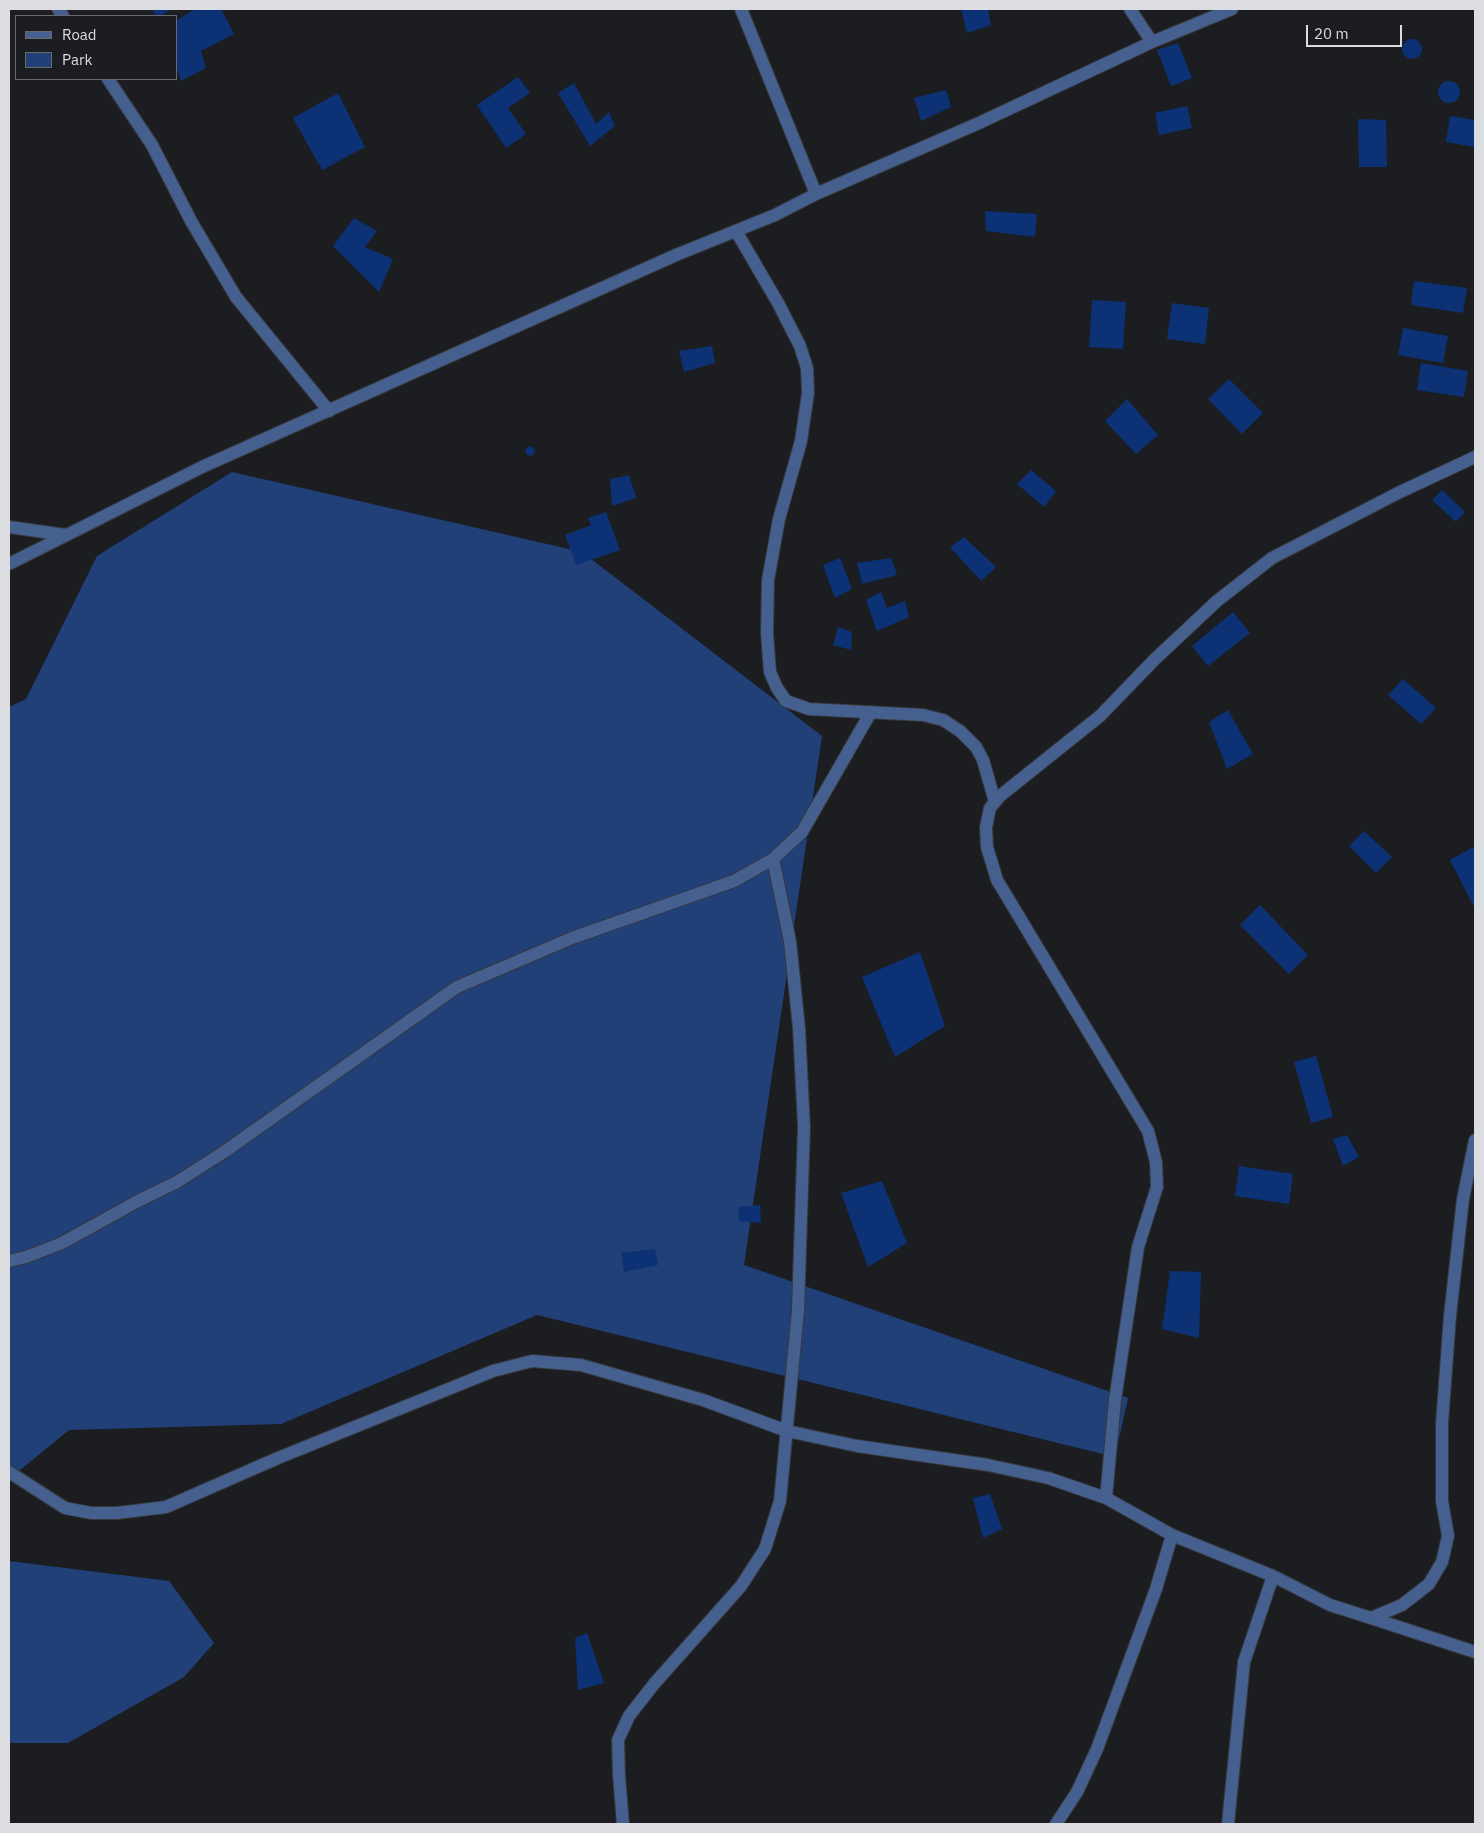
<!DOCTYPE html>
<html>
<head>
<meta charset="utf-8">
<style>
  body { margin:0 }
  #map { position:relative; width:1484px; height:1833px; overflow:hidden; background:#1b1d21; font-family:"IBM Plex Sans",sans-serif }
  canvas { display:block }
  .frame { position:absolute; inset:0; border:10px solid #dcdde0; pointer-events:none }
  .legend { position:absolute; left:15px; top:15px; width:162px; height:65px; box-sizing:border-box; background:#1b1d21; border:1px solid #686a6d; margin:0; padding:6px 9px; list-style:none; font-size:15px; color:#dcdde0 }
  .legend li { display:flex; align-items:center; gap:10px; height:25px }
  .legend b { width:25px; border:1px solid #686a6d }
  .scale { position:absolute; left:1306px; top:25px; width:96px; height:22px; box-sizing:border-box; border:2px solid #dcdde0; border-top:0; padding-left:6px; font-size:15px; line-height:18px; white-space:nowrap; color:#dcdde0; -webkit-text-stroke:4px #1b1d21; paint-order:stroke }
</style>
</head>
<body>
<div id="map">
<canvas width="1484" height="1833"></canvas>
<div class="frame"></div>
<ul class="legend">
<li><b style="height:6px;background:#455f8e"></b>Road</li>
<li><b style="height:14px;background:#214078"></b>Park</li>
</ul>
<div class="scale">20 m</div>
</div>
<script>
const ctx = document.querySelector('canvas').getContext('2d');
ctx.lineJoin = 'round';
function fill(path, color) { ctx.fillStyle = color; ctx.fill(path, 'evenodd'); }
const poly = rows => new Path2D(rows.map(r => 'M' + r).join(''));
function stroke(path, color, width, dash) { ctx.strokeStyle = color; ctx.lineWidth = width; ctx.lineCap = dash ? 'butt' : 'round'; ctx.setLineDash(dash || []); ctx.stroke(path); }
fill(poly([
  [232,472,582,552,822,736,744,1265,1128,1398,1115,1457,537,1315,281,1424,69,1430,9,1479,9,707,26,699,97,556],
  [9,1561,169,1581,214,1643,184,1677,68,1743,9,1743]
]), '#214078');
fill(poly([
  [152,9,172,9,160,16,156,16],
  [195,9,221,9,234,34,201,51,206,68,181,81,176,66,176,21],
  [961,9,988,9,991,25,967,33],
  '1402 49a10 10 0 1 1 20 0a10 10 0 1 1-20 0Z',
  [1178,43,1192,78,1171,86,1157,50],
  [518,77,530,93,508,108,526,134,506,148,477,105],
  '1438 92a11 11 0 1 1 22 0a11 11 0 1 1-22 0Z',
  [574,83,596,124,609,112,615,126,590,146,558,93],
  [946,90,951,107,921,121,914,98],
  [338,93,365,147,322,170,293,118],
  [1187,106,1192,128,1159,135,1155,113],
  [1450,116,1475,120,1475,147,1446,142],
  [1358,119,1386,120,1387,167,1359,167],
  [985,211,1037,214,1035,237,986,231],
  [354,218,377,231,365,247,393,259,379,292,333,246],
  [1414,281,1467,288,1463,313,1411,305],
  [1092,300,1126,302,1123,349,1089,347],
  [1172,303,1209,308,1205,344,1167,339],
  [1403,328,1448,336,1443,363,1398,355],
  [712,346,715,363,684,372,679,351],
  [1421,363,1468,371,1464,397,1417,390],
  [1229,379,1263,413,1242,434,1208,399],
  [1127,399,1158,435,1136,454,1105,421],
  '525.5 451a4.5 4.5 0 1 1 9 0a4.5 4.5 0 1 1-9 0Z',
  [1031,470,1056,491,1044,507,1017,484],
  [629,475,636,498,612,506,610,479],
  [1442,490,1465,512,1456,522,1432,500],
  [606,512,620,550,576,565,565,535,591,525,588,518],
  [964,537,996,567,981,581,950,547],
  [840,558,852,589,835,598,823,565],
  [891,558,897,575,862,584,857,563],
  [881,592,887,608,905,601,909,617,877,631,866,600],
  [1233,612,1250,633,1208,666,1192,646],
  [838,627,852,632,851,650,833,645],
  [1403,679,1436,708,1421,724,1388,695],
  [1228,710,1253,754,1227,769,1209,722],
  [1364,831,1392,857,1376,873,1349,846],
  [1475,846,1475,909,1450,860],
  [1260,905,1308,955,1289,974,1240,925],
  [920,952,945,1026,895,1057,862,977],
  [1316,1056,1333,1117,1311,1123,1294,1062],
  [1347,1135,1359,1157,1343,1166,1333,1139],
  [1239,1166,1293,1174,1289,1204,1235,1196],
  [882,1181,907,1243,868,1267,841,1193],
  [760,1205,761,1223,739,1221,738,1207],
  [655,1249,658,1265,624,1272,621,1253],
  [1170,1271,1201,1272,1199,1338,1162,1329],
  [990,1494,1002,1529,983,1538,973,1498],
  [587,1633,604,1683,578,1690,575,1638]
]), '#0c3275');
const minor = poly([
  [58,9,63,16],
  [741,9,816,194],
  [1130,9,1152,42],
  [108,79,152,145,191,221,236,297,329,411],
  [736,231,778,303,800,346,807,368,808,393,801,441,779,519,768,580,767,633,770,672,777,688,786,701,809,709,923,715,943,720,960,731,976,747,983,760,995,802],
  [9,527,66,535],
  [9,564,202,467,676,255,775,215,816,194,979,123,1152,42,1232,9],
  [9,1261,26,1257,62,1243,138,1201,177,1182,224,1152,457,987,572,938,734,881,773,859,802,832,871,712],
  [9,1472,65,1508,91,1513,117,1513,166,1507,278,1458,493,1371,532,1361,581,1365,703,1400,787,1431,857,1446,988,1465,1048,1478,1106,1498,1172,1535,1273,1576,1330,1605,1371,1618,1402,1605,1429,1584,1442,1562,1448,1536,1442,1501,1442,1423,1450,1316,1463,1199,1475,1140],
  [1106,1498,1115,1400,1138,1247,1157,1187,1156,1162,1148,1131,997,880,987,847,986,827,990,808,1000,796,1100,716,1154,660,1217,601,1272,558,1400,492,1475,457],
  [1371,1618,1475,1652],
  [623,1824,619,1775,618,1740,629,1716,654,1684,741,1586,765,1549,780,1501,798,1310,804,1127,799,1028,790,941,773,859],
  [1056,1824,1077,1792,1097,1749,1156,1589,1172,1535],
  [1228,1824,1244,1662,1273,1576]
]);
stroke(minor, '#36383c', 14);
stroke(minor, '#455f8e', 12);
</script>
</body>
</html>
